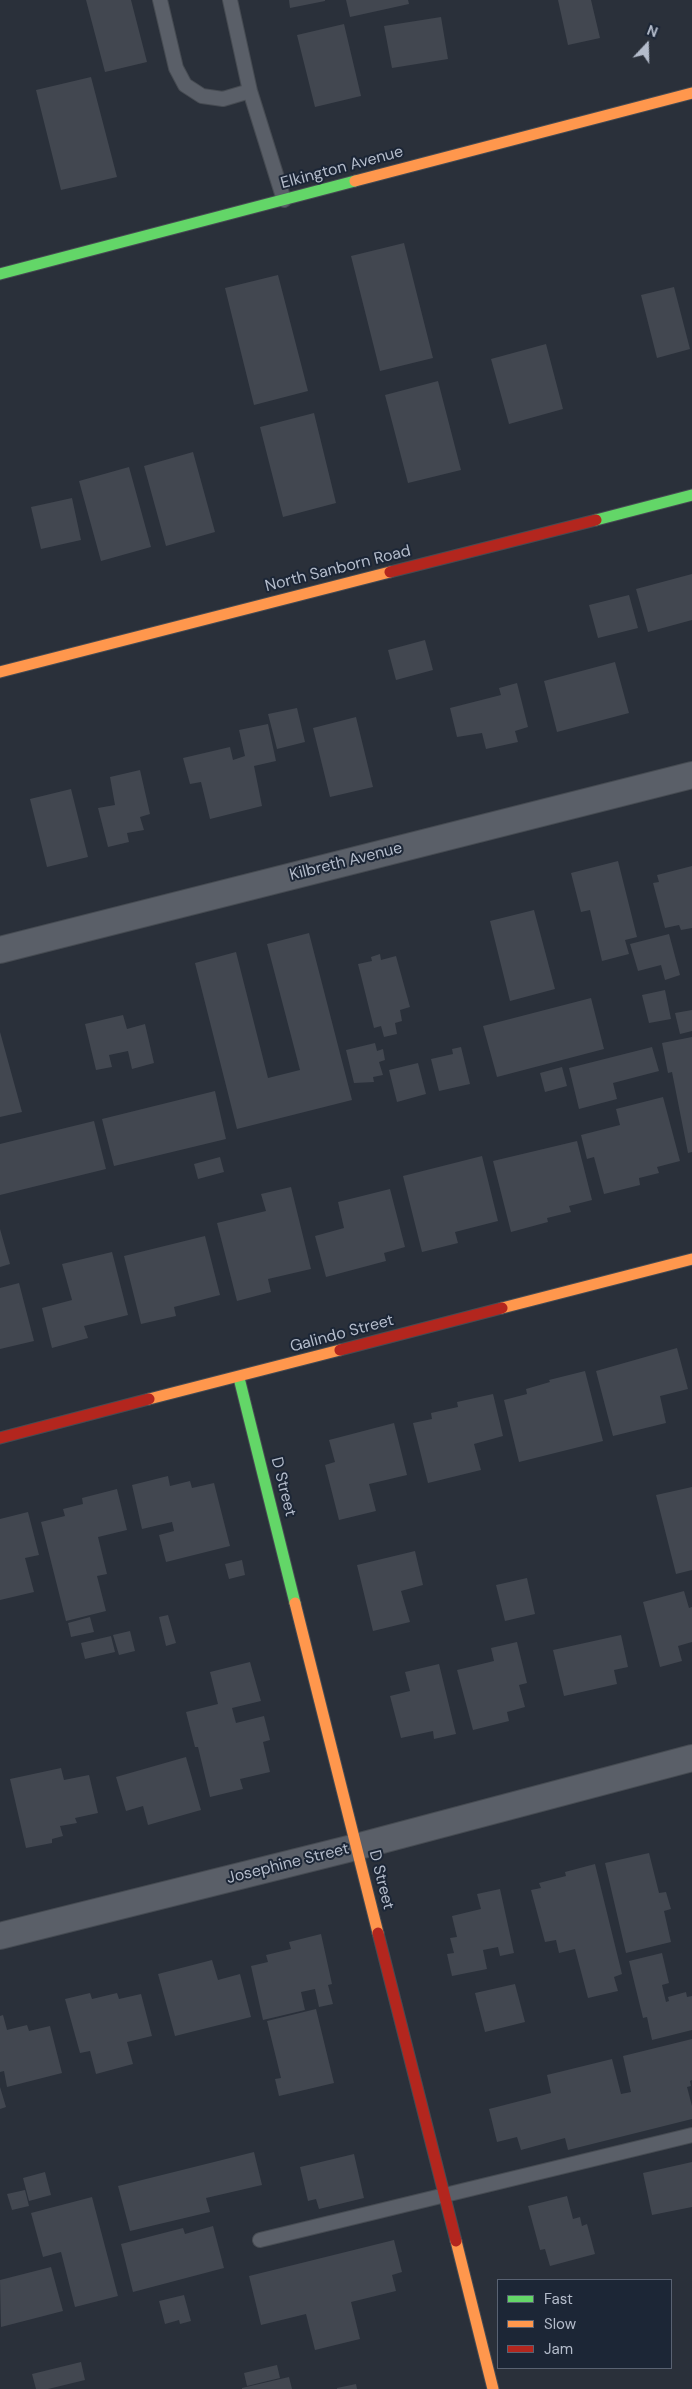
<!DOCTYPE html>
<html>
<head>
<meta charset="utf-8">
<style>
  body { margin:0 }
  #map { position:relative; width:692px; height:2389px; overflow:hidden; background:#2a303a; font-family:"DM Sans",sans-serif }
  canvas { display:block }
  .legend { position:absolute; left:497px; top:2279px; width:175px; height:90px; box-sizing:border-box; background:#1c2636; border:1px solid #596272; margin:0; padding:6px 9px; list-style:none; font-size:15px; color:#b4bccb }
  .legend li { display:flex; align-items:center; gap:10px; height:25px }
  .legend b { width:25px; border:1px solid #596272 }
  .north { position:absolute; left:622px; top:20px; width:50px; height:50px; -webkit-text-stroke:4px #1c2636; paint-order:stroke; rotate:21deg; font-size:14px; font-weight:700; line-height:20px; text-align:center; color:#b4bccb }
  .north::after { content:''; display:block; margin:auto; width:18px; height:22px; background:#b4bccb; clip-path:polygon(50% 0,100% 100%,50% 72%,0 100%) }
</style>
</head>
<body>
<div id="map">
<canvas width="692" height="2389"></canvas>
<ul class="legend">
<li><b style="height:6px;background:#63d668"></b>Fast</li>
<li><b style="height:6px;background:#ff974d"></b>Slow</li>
<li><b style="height:6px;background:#b3261e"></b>Jam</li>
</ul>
<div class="north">N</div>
</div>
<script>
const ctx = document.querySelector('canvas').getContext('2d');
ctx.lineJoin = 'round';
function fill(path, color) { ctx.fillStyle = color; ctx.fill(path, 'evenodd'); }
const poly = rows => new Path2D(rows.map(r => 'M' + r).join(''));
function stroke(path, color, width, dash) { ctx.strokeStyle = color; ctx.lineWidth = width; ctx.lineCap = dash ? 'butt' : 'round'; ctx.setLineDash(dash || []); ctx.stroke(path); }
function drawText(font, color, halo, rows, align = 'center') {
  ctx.font = font + ' "DM Sans",sans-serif'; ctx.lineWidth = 4; ctx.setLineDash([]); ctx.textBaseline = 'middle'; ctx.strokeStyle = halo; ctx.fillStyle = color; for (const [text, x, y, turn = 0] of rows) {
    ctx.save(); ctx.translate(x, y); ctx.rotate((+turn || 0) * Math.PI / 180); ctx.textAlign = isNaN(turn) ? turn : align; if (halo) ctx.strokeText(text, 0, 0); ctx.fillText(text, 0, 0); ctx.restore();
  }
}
fill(poly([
  [86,0,131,0,147,62,105,72],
  [289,0,325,0,325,1,290,8],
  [346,0,408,0,409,4,350,17],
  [558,0,591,0,600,38,568,45],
  [441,17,448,59,392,68,384,26],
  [344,24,361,96,315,107,297,35],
  [91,77,117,177,61,190,36,90],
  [404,243,433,358,380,371,351,256],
  [278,275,308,391,254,405,225,288],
  [674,287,690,349,657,358,641,295],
  [546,344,563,409,509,424,491,359],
  [438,381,461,470,408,483,385,395],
  [314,413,336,503,283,517,260,427],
  [193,452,215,532,166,546,144,466],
  [129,467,151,547,101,561,79,481],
  [72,498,81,540,41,549,31,507],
  [692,574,692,620,648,632,636,589],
  [629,595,638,628,598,638,589,605],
  [425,640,433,670,396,680,388,650],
  [615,662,629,713,557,732,544,681],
  [517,683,528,727,515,731,518,742,486,749,482,733,457,737,450,708,501,695,499,688],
  [297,708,305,742,277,749,268,714],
  [356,717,373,787,330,797,313,728],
  [268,724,276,761,254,766,262,806,210,819,201,782,190,784,183,758,230,747,233,760,245,756,239,730],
  [140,770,150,814,140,817,144,830,127,833,129,842,108,847,98,808,115,805,110,777],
  [71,789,88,857,47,867,30,799],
  [618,861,637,937,625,940,629,954,602,961,590,910,581,912,571,873],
  [692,866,692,928,681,930,679,925,665,928,653,883,659,882,657,875],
  [534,910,555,989,510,1001,490,921],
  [309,933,352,1100,237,1129,195,963,236,952,268,1078,300,1070,267,944],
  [669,934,680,975,665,980,661,965,638,971,630,944],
  [380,954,381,960,396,956,410,1007,400,1010,402,1021,395,1023,397,1034,384,1037,381,1026,374,1028,358,964,372,961,371,957],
  [665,990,671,1019,649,1023,642,995],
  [591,998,604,1049,497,1077,483,1026],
  [692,1010,692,1031,680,1034,675,1013],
  [123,1015,127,1029,145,1024,154,1063,132,1069,128,1051,109,1055,112,1067,96,1070,85,1024],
  [0,1032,22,1112,0,1117],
  [692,1037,692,1152,688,1153,672,1072,668,1073,662,1043],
  [375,1043,377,1051,383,1049,385,1060,379,1062,383,1075,373,1077,374,1082,354,1083,346,1050],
  [461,1047,470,1084,439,1091,431,1059,453,1054,452,1049],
  [652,1047,659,1071,613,1083,617,1099,579,1109,569,1068],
  [418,1063,426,1094,397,1102,389,1070],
  [562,1067,567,1086,545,1092,540,1073],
  [215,1091,226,1139,114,1166,102,1119],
  [663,1097,680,1161,657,1167,659,1173,639,1178,640,1185,604,1194,594,1157,587,1159,581,1135,620,1125,616,1109],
  [94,1121,106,1169,0,1195,0,1144],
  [577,1141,592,1200,569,1206,571,1212,547,1218,548,1222,511,1232,493,1161],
  [482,1156,498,1221,455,1232,458,1243,422,1252,403,1176],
  [220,1157,224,1172,198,1179,194,1164],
  [291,1187,311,1269,268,1279,271,1292,237,1301,217,1223,266,1211,261,1194],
  [390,1189,405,1247,384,1253,386,1261,326,1277,315,1236,344,1228,338,1202],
  [0,1229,10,1264,0,1267],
  [205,1236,220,1295,174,1307,176,1316,141,1324,124,1256],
  [112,1252,128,1315,84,1326,88,1338,52,1348,42,1308,72,1300,62,1264],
  [19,1283,34,1341,0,1349,0,1288],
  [677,1348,688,1389,660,1396,666,1423,613,1436,596,1371],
  [585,1371,603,1441,519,1462,504,1400,527,1394,526,1389,550,1382,549,1380],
  [493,1394,503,1436,474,1444,481,1470,428,1483,413,1423,432,1419,431,1413,458,1407,457,1402],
  [394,1423,407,1475,369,1484,376,1511,339,1520,325,1465,335,1462,329,1440],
  [168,1476,170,1486,190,1481,192,1488,214,1483,230,1546,166,1562,159,1535,174,1531,172,1522,142,1529,132,1485],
  [692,1487,692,1570,676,1574,656,1495],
  [117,1489,127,1530,98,1537,107,1574,97,1576,106,1611,66,1621,41,1522,65,1516,63,1509,83,1504,82,1498],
  [28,1512,39,1555,25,1558,34,1592,0,1600,0,1519],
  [415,1551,423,1585,401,1591,410,1622,373,1631,357,1565],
  [242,1560,245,1575,229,1579,225,1564],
  [527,1578,535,1614,505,1621,496,1585],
  [684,1591,689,1608,692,1607,692,1642,678,1646,682,1661,660,1667,643,1602],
  [168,1615,176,1643,166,1646,159,1617],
  [90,1617,94,1632,71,1637,68,1623],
  [130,1631,135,1651,119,1655,113,1635],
  [621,1635,628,1667,614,1670,617,1684,564,1696,553,1650],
  [111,1636,115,1652,85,1659,81,1643],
  [517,1642,527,1683,519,1685,525,1707,507,1712,509,1721,473,1730,457,1670,494,1661,491,1648],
  [250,1662,261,1701,232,1708,236,1723,264,1716,270,1740,263,1742,270,1772,240,1779,243,1789,210,1797,198,1747,195,1747,186,1712,218,1704,210,1672],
  [439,1664,456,1734,434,1739,433,1731,401,1738,390,1696,410,1691,405,1672],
  [186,1757,201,1810,148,1825,143,1806,126,1811,116,1777],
  [61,1768,64,1780,89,1775,98,1813,75,1818,77,1823,60,1826,63,1836,52,1839,52,1843,26,1848,10,1779],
  [649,1853,659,1893,666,1892,671,1909,664,1911,671,1942,626,1953,605,1863],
  [595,1864,622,1974,614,1977,618,1991,588,1998,575,1949,559,1953,556,1940,545,1942,531,1890,541,1888,539,1883,566,1876,565,1872],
  [500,1889,514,1953,500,1956,498,1947,483,1950,487,1969,452,1976,447,1954,454,1953,450,1938,457,1937,452,1916,481,1909,477,1894],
  [321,1934,332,1984,328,1985,333,2004,319,2007,315,1989,301,1992,305,2010,263,2020,251,1966,268,1962,266,1955,291,1949,289,1942],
  [662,1953,669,1983,662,1985,666,2002,669,2001,668,1997,686,1992,687,1997,692,1996,692,2030,652,2040,647,2017,643,2018,629,1961],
  [212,1960,218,1980,240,1974,251,2017,175,2036,158,1974],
  [515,1984,525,2022,485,2032,475,1993],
  [90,1993,92,1999,117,1993,119,1999,141,1994,152,2036,127,2042,133,2064,96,2074,90,2051,80,2053,65,1999],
  [316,2009,334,2083,279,2096,275,2079,281,2078,267,2021],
  [3,2015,7,2030,27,2025,29,2031,50,2026,62,2073,7,2087,4,2071,0,2072,0,2016],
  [692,2039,692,2080,690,2081,691,2086,687,2087,692,2106,692,2119,568,2150,565,2138,521,2150,517,2137,497,2142,489,2109,551,2093,547,2075,612,2059,621,2094,631,2092,623,2056],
  [0,2087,6,2107,0,2109],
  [254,2152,262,2185,206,2198,210,2212,130,2231,118,2186],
  [354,2154,364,2198,319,2209,316,2199,308,2201,300,2167],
  [692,2162,692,2207,652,2215,643,2173],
  [45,2172,51,2195,29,2201,23,2178],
  [25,2190,29,2206,12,2210,7,2194],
  [567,2196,573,2219,580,2217,582,2226,587,2224,595,2254,550,2266,545,2249,540,2250,528,2206],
  [92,2197,118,2296,75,2307,61,2252,43,2257,31,2213],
  [213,2226,224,2268,133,2292,121,2244,183,2228,185,2234],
  [394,2240,402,2272,392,2275,396,2291,351,2302,360,2339,315,2350,306,2314,261,2325,249,2276],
  [51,2267,63,2311,1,2327,0,2280],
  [184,2295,191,2321,180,2324,179,2320,165,2324,159,2301],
  [81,2362,85,2380,48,2389,36,2389,32,2374],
  [277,2365,280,2378,247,2386,244,2373],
  [289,2377,292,2389,242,2389,242,2388],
  [356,2384,357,2389,337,2389,337,2388]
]), '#424750');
const lane = poly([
  [160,0,176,68,185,85,202,96,223,99,250,91],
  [230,0,250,91,284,200],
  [260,2240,692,2135]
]);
const street = poly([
  [0,950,692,775],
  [0,1936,356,1847,692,1758]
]);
const fast = poly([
  [0,274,355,181],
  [596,520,692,495],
  [239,1378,295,1603]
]);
const slow = poly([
  [355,181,692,93],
  [0,672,390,572],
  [502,1308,692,1259],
  [149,1399,340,1350],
  [295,1603,378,1933],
  [456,2241,493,2389]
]);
const jam = poly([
  [390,572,596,520],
  [340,1350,502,1308],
  [0,1438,149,1399],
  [378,1933,456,2241]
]);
stroke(lane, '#464b52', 16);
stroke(street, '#464b52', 28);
stroke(fast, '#464b52', 13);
stroke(slow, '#464b52', 13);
stroke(jam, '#464b52', 13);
stroke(lane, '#5a5f68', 14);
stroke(street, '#5a5f68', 26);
stroke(fast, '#63d668', 11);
stroke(slow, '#ff974d', 11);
stroke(jam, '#b3261e', 11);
drawText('16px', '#b4bccb', '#1c2636', [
  ["Elkington Avenue",342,168,-15],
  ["North Sanborn Road",338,569,-14],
  ["Kilbreth Avenue",346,862,-14],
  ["Galindo Street",342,1334,-15],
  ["D Street",283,1487,76],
  ["Josephine Street",288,1864,-14],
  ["D Street",381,1880,76]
]);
</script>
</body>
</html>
